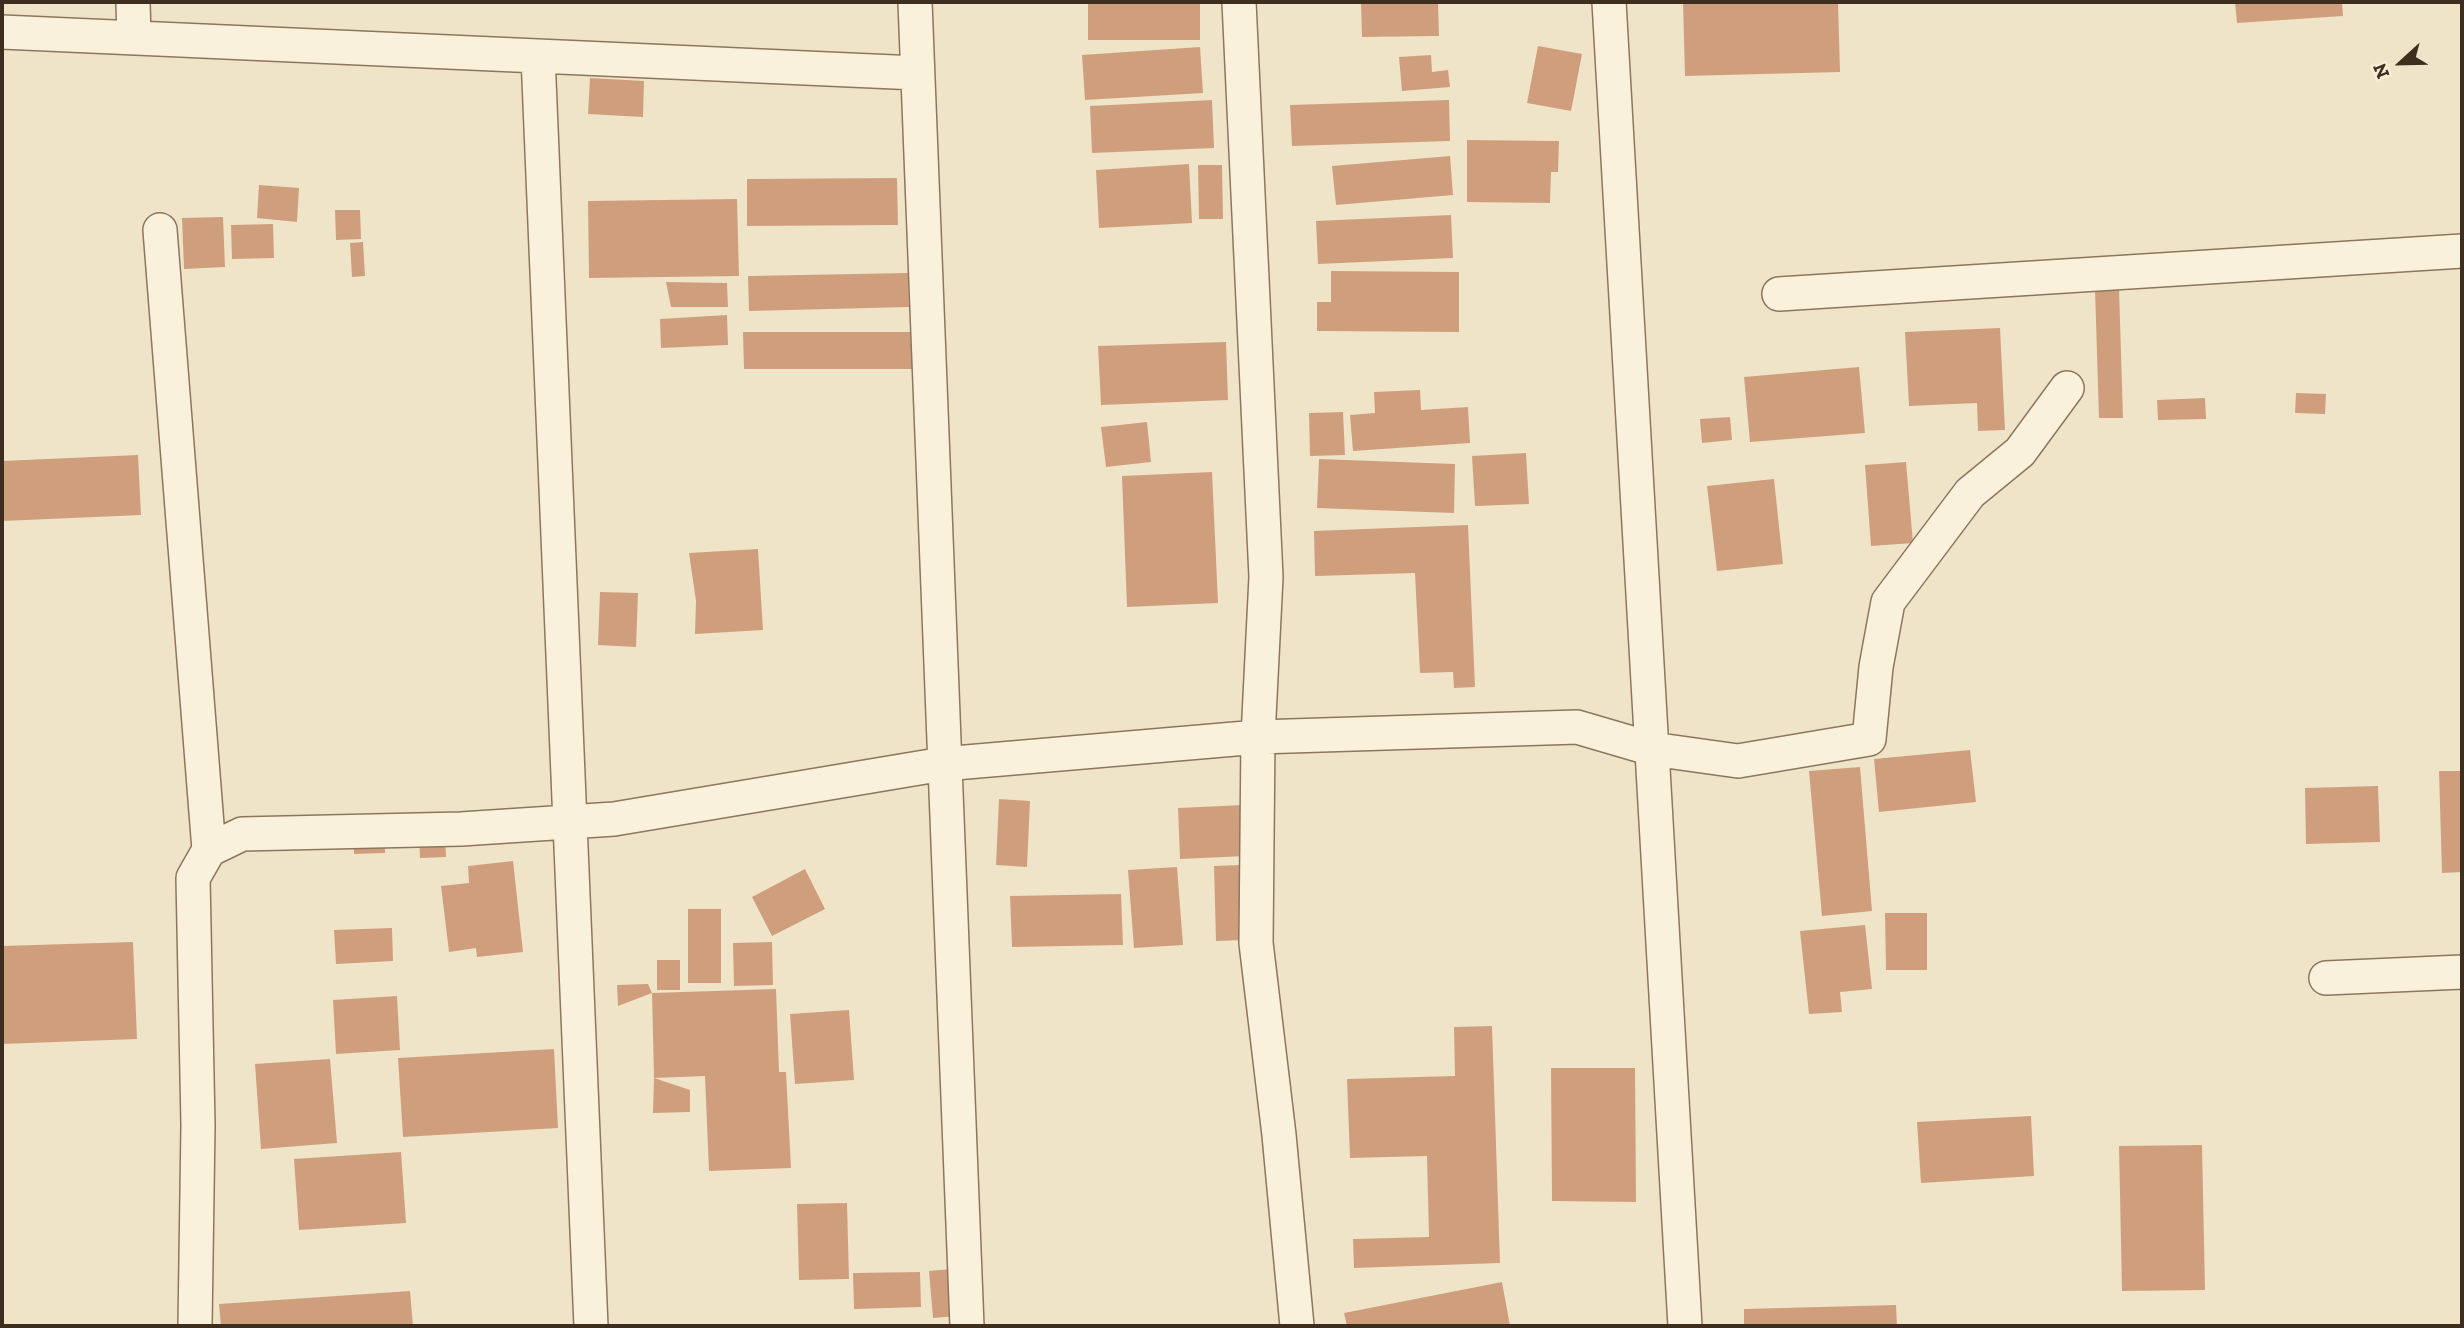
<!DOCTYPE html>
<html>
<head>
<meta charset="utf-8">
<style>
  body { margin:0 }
  #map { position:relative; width:2464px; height:1328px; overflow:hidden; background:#f0e4c8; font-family:"Zilla Slab",serif }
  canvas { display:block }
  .frame { position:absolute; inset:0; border:4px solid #3d2e20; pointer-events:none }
  .north { position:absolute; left:2366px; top:28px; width:70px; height:70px; -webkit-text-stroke:5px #f7eed8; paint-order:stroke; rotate:248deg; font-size:19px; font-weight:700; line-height:28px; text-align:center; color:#3d2e20 }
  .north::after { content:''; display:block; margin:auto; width:24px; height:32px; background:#3d2e20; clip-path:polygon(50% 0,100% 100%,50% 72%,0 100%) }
</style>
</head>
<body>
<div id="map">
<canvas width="2464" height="1328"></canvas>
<div class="frame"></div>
<div class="north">N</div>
</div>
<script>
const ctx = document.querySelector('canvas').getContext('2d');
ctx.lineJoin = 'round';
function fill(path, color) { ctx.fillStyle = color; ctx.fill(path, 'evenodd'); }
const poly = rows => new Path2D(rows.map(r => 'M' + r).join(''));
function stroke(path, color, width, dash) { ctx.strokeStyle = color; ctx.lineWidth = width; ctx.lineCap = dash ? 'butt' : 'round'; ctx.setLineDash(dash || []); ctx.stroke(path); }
fill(poly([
  [1088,2,1200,2,1200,40,1088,40],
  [1361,2,1438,2,1439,36,1362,37],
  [1683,2,1838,2,1840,72,1685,76],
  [2235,2,2342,2,2343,16,2237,23],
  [1538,46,1582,54,1571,111,1527,103],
  [1200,47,1203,93,1085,100,1082,55],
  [1431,55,1432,72,1448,70,1450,87,1402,91,1399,57],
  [590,78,644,81,643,117,588,114],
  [1212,100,1214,148,1092,153,1090,106],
  [1449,100,1450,141,1292,146,1290,105],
  [1467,140,1559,141,1558,172,1551,172,1550,203,1467,202],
  [1450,156,1453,195,1336,205,1332,166],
  [1189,164,1192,223,1099,228,1096,170],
  [1198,165,1222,165,1223,219,1199,219],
  [897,178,898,225,747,226,747,179],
  [259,185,299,188,297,222,257,218],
  [737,199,739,276,589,278,588,201],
  [335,210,360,210,361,239,336,240],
  [1451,215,1453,258,1318,264,1316,221],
  [223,217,225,267,184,269,182,218],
  [273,224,274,258,232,259,231,225],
  [363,242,365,276,352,277,350,243],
  [1331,271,1459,272,1459,332,1317,331,1317,302,1331,302],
  [908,273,909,307,749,311,748,276],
  [666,282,727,283,728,307,671,307],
  [2119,288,2123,418,2099,418,2095,289],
  [727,315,728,345,661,348,660,319],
  [2000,328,2005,430,1978,431,1977,403,1909,406,1905,332],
  [743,332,917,332,917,369,744,369],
  [1226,342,1228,400,1101,405,1098,346],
  [1859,367,1865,433,1750,442,1744,377],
  [1420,390,1421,410,1468,407,1470,443,1353,451,1350,415,1375,413,1374,392],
  [2296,393,2326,394,2325,414,2295,413],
  [2205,398,2206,419,2158,420,2157,400],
  [1343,412,1345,455,1310,456,1309,413],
  [1730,417,1732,440,1702,443,1700,419],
  [1147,422,1151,462,1106,467,1101,427],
  [1526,453,1529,504,1475,506,1472,456],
  [138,455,141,515,2,521,2,461],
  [1319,459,1455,464,1454,513,1317,508],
  [1906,462,1913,543,1871,546,1865,465],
  [1212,472,1218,603,1127,607,1122,476],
  [1774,479,1783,564,1717,571,1707,486],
  [1468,525,1475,687,1454,688,1453,672,1420,673,1415,573,1315,576,1314,531],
  [758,549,763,630,695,634,696,601,689,553],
  [600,592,638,593,636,647,598,645],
  [1970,750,1976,802,1879,812,1874,759],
  [1860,767,1872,911,1822,916,1809,771],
  [2439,771,2462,771,2462,872,2442,873],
  [2378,786,2380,842,2306,844,2305,788],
  [999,799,1030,801,1027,867,996,865],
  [1244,805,1246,856,1180,859,1178,808],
  [445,831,446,857,420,858,419,833],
  [385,835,385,853,354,854,354,836],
  [513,861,523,952,477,957,476,948,449,952,441,886,469,883,468,866],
  [1241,865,1244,940,1216,941,1214,866],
  [1177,867,1183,945,1134,948,1128,870],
  [805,869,825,909,772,936,752,897],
  [1121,894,1123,945,1012,947,1010,896],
  [688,909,721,909,721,983,688,983],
  [1885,913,1927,913,1927,970,1886,970],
  [1865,925,1872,989,1840,992,1842,1012,1809,1014,1800,931],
  [392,928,393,961,336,964,334,930],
  [133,942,137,1039,2,1044,2,946],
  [772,942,773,985,734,986,733,943],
  [657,960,680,960,680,990,657,990],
  [648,984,652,993,618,1006,617,985],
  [776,989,779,1072,786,1072,791,1168,709,1171,705,1076,654,1078,652,993],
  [397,996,400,1050,336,1054,333,1000],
  [849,1010,854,1080,795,1084,790,1014],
  [1492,1026,1500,1263,1354,1268,1353,1239,1429,1237,1427,1156,1350,1158,1347,1079,1455,1076,1454,1027],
  [554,1049,558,1128,403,1137,398,1058],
  [330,1059,337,1143,261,1149,255,1064],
  [1551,1068,1635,1068,1636,1202,1552,1201],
  [654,1078,690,1090,690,1112,653,1113],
  [2031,1116,2034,1176,1921,1183,1917,1122],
  [2202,1145,2205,1290,2122,1291,2119,1146],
  [401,1152,406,1223,299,1230,294,1159],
  [847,1203,849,1279,799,1280,797,1204],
  [952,1269,956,1316,933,1318,929,1271],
  [920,1272,921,1307,854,1309,853,1273],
  [1502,1282,1510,1326,1347,1326,1344,1313],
  [410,1291,413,1326,221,1326,219,1304],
  [1896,1305,1897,1326,1744,1326,1744,1309]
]), '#cf9f7d');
const street = poly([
  [133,2,134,38],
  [915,2,967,1326],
  [1239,2,1266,577,1258,737,1256,943,1279,1135,1297,1326],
  [1609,2,1685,1326],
  [2,32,917,73],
  [538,56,591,1326],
  [160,230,209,850],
  [1779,294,2462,251],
  [2326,978,2462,972],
  [195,1326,198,1125,193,878,209,850,242,834,461,829,614,819,943,764,1258,737,1577,727,1652,749,1738,761,1869,739,1876,667,1888,602,1970,493,2020,452,2067,388]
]);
stroke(street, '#8d765c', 36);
stroke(street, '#faf1dc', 33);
</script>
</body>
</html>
